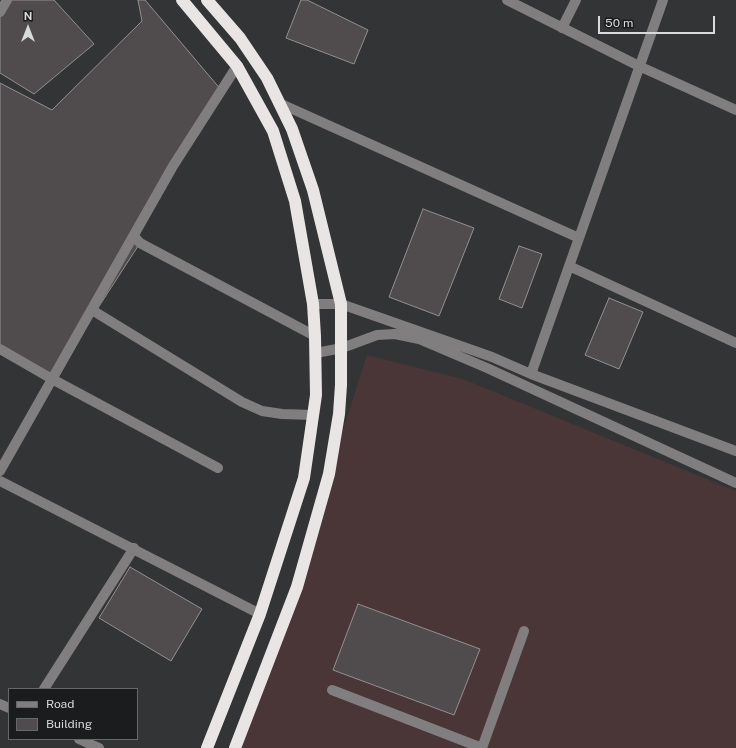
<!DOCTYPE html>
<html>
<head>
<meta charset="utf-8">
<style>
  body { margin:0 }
  #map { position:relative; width:736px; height:748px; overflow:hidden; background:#333436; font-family:"Public Sans",sans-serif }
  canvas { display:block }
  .legend { position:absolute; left:8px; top:688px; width:130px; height:52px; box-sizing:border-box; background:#1b1c1d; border:1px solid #676869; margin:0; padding:5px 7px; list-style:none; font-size:12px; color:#d8d9da }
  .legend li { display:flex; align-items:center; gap:8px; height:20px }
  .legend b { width:20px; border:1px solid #676869 }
  .north { position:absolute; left:8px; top:8px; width:40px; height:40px; -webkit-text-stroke:3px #1b1c1d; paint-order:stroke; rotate:0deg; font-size:11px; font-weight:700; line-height:16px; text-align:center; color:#d8d9da }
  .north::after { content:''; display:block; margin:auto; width:14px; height:18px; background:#d8d9da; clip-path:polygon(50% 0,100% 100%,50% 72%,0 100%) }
  .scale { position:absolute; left:598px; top:16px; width:117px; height:18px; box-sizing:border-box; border:2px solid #d8d9da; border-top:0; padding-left:5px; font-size:12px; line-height:14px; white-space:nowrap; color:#d8d9da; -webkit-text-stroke:3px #1b1c1d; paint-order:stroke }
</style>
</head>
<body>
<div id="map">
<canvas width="736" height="748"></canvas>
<ul class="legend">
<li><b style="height:5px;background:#807e7e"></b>Road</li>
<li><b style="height:11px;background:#504c4d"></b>Building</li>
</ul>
<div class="north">N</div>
<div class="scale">50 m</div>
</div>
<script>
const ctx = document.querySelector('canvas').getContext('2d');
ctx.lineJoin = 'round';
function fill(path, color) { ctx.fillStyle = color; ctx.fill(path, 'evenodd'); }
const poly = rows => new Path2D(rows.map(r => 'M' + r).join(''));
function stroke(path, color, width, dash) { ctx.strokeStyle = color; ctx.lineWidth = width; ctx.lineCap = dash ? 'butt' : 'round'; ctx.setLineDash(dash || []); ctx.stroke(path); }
fill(poly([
  [367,355,463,379,736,491,736,748,240,748]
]), '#4a3537');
const building = poly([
  [10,0,54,0,94,44,34,94,0,73,0,17,10,0],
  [138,0,145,0,222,91,134,236,140,243,52,379,0,349,0,83,52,110,142,21,138,0],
  [301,0,307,0,368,30,354,64,286,38,301,0],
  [423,209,474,228,439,316,389,297,423,209],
  [519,246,542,254,522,308,499,299,519,246],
  [609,298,643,312,619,369,585,355,609,298],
  [130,567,202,609,171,661,99,618,130,567],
  [358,604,480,649,454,715,333,670,358,604]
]);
fill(building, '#504c4d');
stroke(building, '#939091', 1);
stroke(poly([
  [507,0,641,67,736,110],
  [0,12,7,0],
  [562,28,576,0],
  [279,103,579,238],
  [134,236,140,243,315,336],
  [569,266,736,343],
  [313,304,341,304,492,357,531,374,736,451],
  [92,310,242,402,262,411,282,414,313,415],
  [0,349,52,379,218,468],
  [316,353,342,348,377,335,395,334,419,339,487,368,736,483],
  [531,374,663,0],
  [0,471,173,166,237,66],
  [0,481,260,614],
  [44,689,134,548],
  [332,690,482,748],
  [0,704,9,708],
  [79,739,99,748],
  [482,748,524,631]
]), '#807e7e', 10);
stroke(poly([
  [182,0,237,66,273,131,295,201,313,304,315,336,316,395,304,478,260,614,207,748],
  [207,0,240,38,267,78,292,129,313,190,341,304,341,385,339,414,329,474,297,587,235,748]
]), '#e9e5e5', 12);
</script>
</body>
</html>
